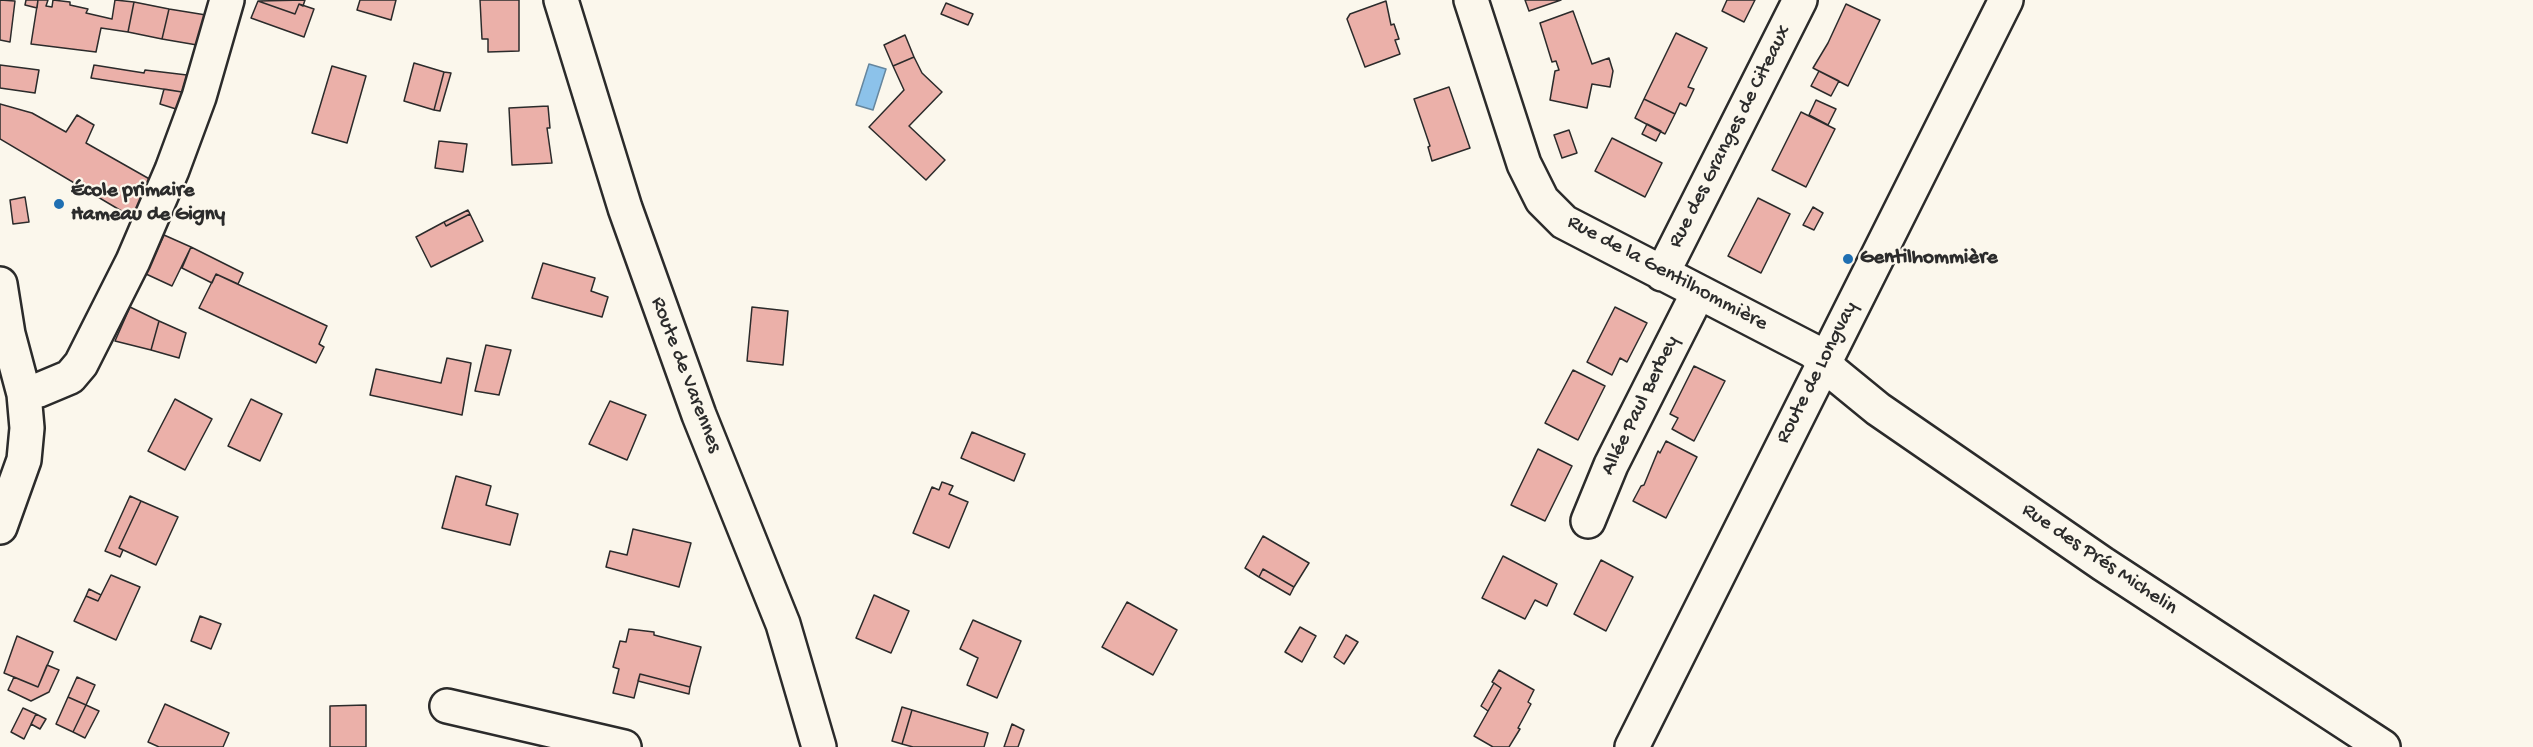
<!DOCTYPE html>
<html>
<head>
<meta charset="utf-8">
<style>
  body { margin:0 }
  canvas { display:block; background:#fbf7ec }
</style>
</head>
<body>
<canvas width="2533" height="747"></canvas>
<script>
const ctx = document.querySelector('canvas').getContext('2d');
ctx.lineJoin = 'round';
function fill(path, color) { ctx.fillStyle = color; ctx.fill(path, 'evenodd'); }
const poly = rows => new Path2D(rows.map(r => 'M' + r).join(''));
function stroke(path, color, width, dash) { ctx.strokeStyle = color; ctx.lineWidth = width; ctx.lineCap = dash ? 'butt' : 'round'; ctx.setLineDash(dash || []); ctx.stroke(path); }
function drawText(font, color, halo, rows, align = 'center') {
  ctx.font = font + ' "Gochi Hand",sans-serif'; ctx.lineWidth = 4.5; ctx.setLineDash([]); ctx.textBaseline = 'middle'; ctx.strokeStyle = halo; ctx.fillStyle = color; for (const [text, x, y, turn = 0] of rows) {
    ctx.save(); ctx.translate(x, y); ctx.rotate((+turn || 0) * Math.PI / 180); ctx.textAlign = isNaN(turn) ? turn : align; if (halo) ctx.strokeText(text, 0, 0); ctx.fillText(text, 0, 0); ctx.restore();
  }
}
const water = poly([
  [869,64,886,69,873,110,856,105,869,64]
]);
fill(water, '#8cc2ea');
stroke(water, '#65869e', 1.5);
const building = poly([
  [0,0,15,1,10,42,0,40,0,0],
  [26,0,38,0,37,8,25,5,26,0],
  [38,0,48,0,46,6,52,7,53,0,70,2,70,5,88,9,86,13,112,19,115,0,134,2,128,32,101,28,96,52,31,44,38,0],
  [305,0,303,6,299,4,295,14,258,1,305,0],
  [360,0,396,0,391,20,357,10,360,0],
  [480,0,519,0,519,51,488,52,488,39,482,39,480,0],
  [1525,0,1561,0,1529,11,1525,0],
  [1727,0,1755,0,1744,22,1722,11,1727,0],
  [258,1,295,14,299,4,314,9,304,37,251,18,258,1],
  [1386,1,1391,25,1394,24,1399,39,1395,40,1400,54,1365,67,1347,19,1350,14,1386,1],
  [134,2,169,9,162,39,128,32,134,2],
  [946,3,973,14,968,25,941,14,946,3],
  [1846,4,1880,20,1848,86,1813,68,1828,43,1846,4],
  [169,9,206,15,197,45,162,39,169,9],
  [1573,11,1592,64,1609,58,1613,71,1610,87,1592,84,1587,108,1550,100,1555,71,1559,70,1556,61,1552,62,1540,23,1573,11],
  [1676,33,1707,48,1688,87,1694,89,1686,106,1680,103,1675,114,1644,99,1676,33],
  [905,35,914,57,893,66,884,45,905,35],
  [914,57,922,73,942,92,909,126,945,160,926,180,869,127,904,90,893,66,914,57],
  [414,63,444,72,434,110,404,101,414,63],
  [0,65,39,70,35,93,0,88,0,65],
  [94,65,144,73,145,70,187,75,182,92,91,78,94,65],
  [332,66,366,76,347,143,312,133,332,66],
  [1819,71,1839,81,1831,96,1811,86,1819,71],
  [444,72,451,73,440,111,434,110,444,72],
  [1449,87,1470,148,1432,161,1428,147,1430,146,1414,99,1449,87],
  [164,89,182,92,176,109,160,104,164,89],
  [1644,99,1675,114,1665,134,1635,118,1644,99],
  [1816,100,1836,109,1828,125,1809,115,1816,100],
  [0,104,32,113,66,132,77,115,94,125,86,143,153,181,135,219,0,139,0,104],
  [548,106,550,128,547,128,552,163,512,165,509,108,548,106],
  [1801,112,1835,129,1806,187,1772,170,1801,112],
  [1647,124,1661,131,1656,141,1642,134,1647,124],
  [1569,130,1577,153,1562,158,1554,135,1569,130],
  [1612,138,1662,163,1645,197,1595,171,1612,138],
  [439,141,467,144,463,172,435,168,439,141],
  [25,197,29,222,13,224,10,200,25,197],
  [1758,198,1790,214,1761,273,1728,256,1758,198],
  [1813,207,1823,213,1814,230,1803,225,1813,207],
  [468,210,470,214,446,226,444,222,468,210],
  [470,214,483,241,431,267,416,237,444,222,446,226,470,214],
  [164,235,191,247,172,286,146,274,164,235],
  [191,247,243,273,238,284,216,274,212,283,182,268,191,247],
  [543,263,595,278,591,291,608,297,602,317,532,298,543,263],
  [216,274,327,326,319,344,324,347,316,363,199,308,216,274],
  [130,307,159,321,151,350,115,341,130,307],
  [752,307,788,311,783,365,747,361,752,307],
  [1615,307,1647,323,1627,362,1620,358,1612,375,1587,362,1615,307],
  [159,321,186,333,179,358,151,350,159,321],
  [486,345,511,350,499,395,475,391,486,345],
  [447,358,471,363,462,415,370,395,376,369,441,383,447,358],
  [1694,366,1725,381,1694,441,1672,429,1678,418,1670,414,1694,366],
  [1573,370,1605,386,1578,440,1545,423,1573,370],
  [175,399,212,419,185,470,148,451,175,399],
  [251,399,282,414,260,461,228,446,251,399],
  [610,401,646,415,627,460,589,444,610,401],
  [972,432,1025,454,1014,481,961,458,972,432],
  [1666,441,1697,457,1666,518,1633,501,1641,486,1644,485,1658,451,1660,453,1666,441],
  [1538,449,1572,466,1545,521,1511,505,1538,449],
  [456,476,491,486,486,505,518,514,510,545,442,528,456,476],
  [942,482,953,486,949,494,968,502,949,548,913,533,932,487,939,490,942,482],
  [130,496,141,501,119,548,123,550,120,557,105,551,130,496],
  [141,501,178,517,156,565,119,548,141,501],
  [633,529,691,543,679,587,606,567,610,551,627,555,633,529],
  [1263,536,1309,563,1294,587,1263,569,1259,577,1245,568,1263,536],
  [1503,556,1557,584,1547,606,1535,600,1525,619,1482,598,1503,556],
  [1601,560,1633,577,1606,631,1574,614,1601,560],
  [1263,569,1294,587,1290,595,1259,577,1263,569],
  [111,575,140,587,116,640,74,621,86,596,98,601,111,575],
  [89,589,101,595,98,601,86,596,89,589],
  [874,595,909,611,891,653,856,638,874,595],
  [1127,602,1177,630,1153,675,1102,647,1127,602],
  [200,616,221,624,211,649,191,641,200,616],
  [973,620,1021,641,997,698,967,685,978,658,960,649,973,620],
  [1300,627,1316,636,1302,662,1285,652,1300,627],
  [629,629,654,632,654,635,701,647,690,687,640,674,634,698,613,693,619,669,613,667,620,641,626,642,629,629],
  [1346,635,1358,642,1344,664,1334,657,1346,635],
  [17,636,53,652,38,687,4,673,17,636],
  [47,665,59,670,49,692,31,701,8,690,14,677,38,687,47,665],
  [1499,670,1534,690,1528,702,1531,704,1518,728,1520,729,1509,747,1493,747,1474,736,1501,688,1492,682,1499,670],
  [640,674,690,687,689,694,638,681,640,674],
  [77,677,95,685,86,705,68,697,77,677],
  [1494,683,1501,688,1488,711,1481,706,1494,683],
  [68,697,86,705,73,732,56,724,68,697],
  [165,704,229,733,223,747,159,747,148,742,165,704],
  [86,705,99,711,85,738,73,732,86,705],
  [366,705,366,747,330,747,330,706,366,705],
  [902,707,912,710,902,744,892,741,902,707],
  [23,708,36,714,24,739,11,732,23,708],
  [912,710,988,733,984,747,913,747,902,744,912,710],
  [36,714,46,719,40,729,31,724,36,714],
  [1012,724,1024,730,1018,747,1004,747,1012,724]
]);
fill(building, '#ebb0a9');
stroke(building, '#2b2b2b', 1.5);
const minor = poly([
  [561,0,625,208,699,415,783,624,819,747],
  [1471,0,1524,164,1542,200,1564,222,1813,351,1834,373,1878,409,2103,564,2383,747],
  [1662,274,1800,0],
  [0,284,8,334,24,394,27,428,24,460,0,527],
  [24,394,39,390,70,377,81,364,133,261,172,170,199,97,227,0],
  [1588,521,1611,465,1698,293],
  [447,706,624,747],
  [1632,747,2006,0]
]);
stroke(minor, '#2b2b2b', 38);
stroke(minor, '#fbf7ec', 33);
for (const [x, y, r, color] of [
  [59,204,6,"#1f6fb2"],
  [1848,259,6,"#1f6fb2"]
]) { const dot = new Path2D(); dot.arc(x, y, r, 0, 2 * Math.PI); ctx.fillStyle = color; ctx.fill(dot); stroke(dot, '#fbf7ec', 2); }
drawText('21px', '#2b2b2b', '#fbf7ec', [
  ["Rue des Granges de Citeaux",1731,137,-63],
  ["Rue de la Gentilhommière",1667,274,28],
  ["Route de Longvay",1818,373,-63],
  ["Route de Varennes",685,375,69],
  ["Allée Paul Berbey",1641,406,-64],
  ["Rue des Prés Michelin",2099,560,34]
]);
drawText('bold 21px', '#2b2b2b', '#fbf7ec', [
  ["École primaire",71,192],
  ["Hameau de Gigny",71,216],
  ["Gentilhommière",1860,259]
], 'left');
</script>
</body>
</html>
